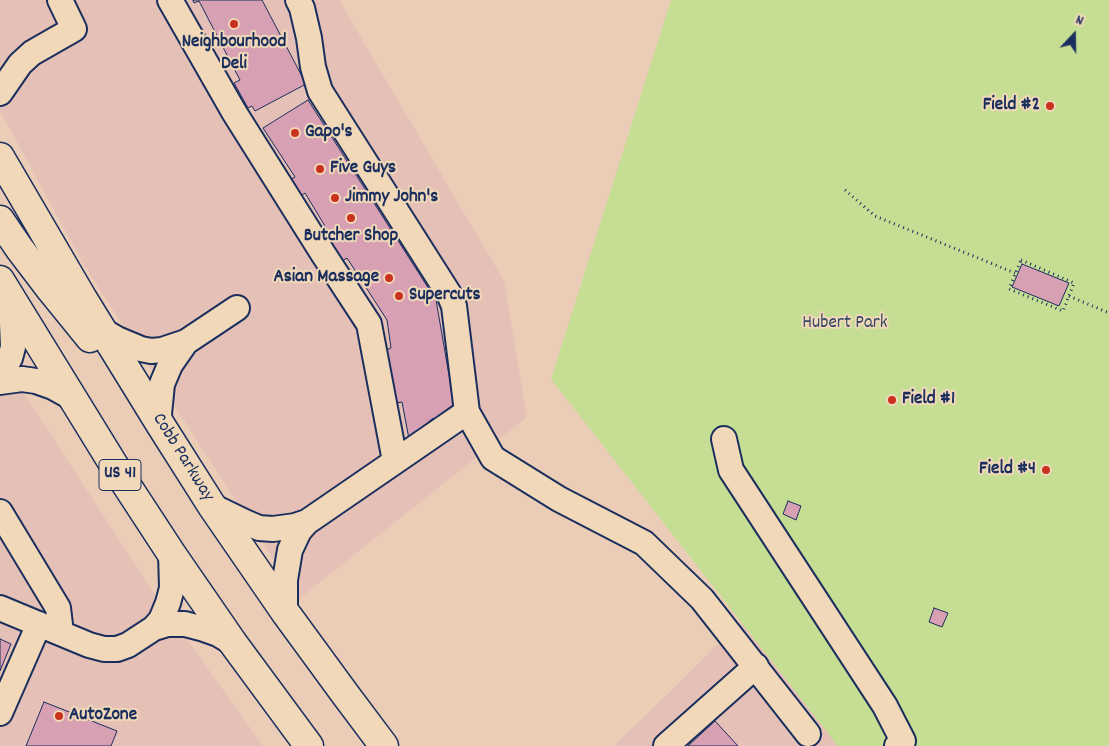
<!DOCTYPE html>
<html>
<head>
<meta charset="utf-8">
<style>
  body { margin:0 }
  #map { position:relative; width:1109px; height:746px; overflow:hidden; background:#ebcdb7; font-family:Dekko,sans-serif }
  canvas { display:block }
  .north { position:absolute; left:1049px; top:10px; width:50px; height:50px; -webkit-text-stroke:4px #f0d8b8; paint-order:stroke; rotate:21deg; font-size:14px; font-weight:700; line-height:20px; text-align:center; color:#1b2f5e }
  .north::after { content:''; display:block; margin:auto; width:18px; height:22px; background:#1b2f5e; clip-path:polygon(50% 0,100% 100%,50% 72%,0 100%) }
</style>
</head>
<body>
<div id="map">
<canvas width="1109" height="746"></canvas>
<div class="north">N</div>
</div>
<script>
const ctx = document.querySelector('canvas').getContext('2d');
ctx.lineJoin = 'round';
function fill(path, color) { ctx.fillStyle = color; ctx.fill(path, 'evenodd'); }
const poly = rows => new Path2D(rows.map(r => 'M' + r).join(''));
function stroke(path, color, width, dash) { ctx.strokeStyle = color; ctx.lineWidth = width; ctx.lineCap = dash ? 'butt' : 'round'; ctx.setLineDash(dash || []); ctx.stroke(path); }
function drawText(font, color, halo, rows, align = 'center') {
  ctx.font = font + ' Dekko,sans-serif'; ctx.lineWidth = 4; ctx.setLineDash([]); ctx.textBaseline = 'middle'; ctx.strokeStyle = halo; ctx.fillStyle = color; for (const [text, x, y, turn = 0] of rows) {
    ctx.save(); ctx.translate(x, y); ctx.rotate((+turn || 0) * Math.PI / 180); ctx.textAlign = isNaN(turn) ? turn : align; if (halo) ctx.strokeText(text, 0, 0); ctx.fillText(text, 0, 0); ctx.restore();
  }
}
fill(poly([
  [0,0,339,0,504,281,527,417,299,599,84,265,0,111],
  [0,356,147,583,263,746,0,746],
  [741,622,838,746,614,746]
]), '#e5c0b6');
fill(poly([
  [671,0,1109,0,1109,746,838,746,551,379]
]), '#c5de94');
const building = poly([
  [193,0,262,0,306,84,255,111,252,106,248,108,234,83,240,80,199,1,194,3,193,0],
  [308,100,436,300,454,404,433,420,433,418,409,439,402,402,397,403,386,350,391,348,387,320,347,258,342,261,330,243,334,241,305,193,301,196,291,179,295,177,263,128,308,100],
  [1022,264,1069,283,1059,306,1012,287,1022,264],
  [788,501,801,506,796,520,783,514,788,501],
  [934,608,948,613,942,627,929,622,934,608],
  [0,639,11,644,0,671,0,639],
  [44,702,117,731,111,746,26,746,44,702],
  [715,721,738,746,688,746,715,721]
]);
fill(building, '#d8a1b3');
stroke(building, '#1b2f5e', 1);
const minor = poly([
  [170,0,234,112,322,252,369,324,395,461],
  [298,0,302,8,309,38,313,67,320,91,449,294,454,306,467,412,493,458,559,499,644,543,702,599,808,734],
  [0,93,20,64,32,53,74,29,60,0],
  [103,331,117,339,141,349,151,351,162,350,186,342,237,308],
  [0,377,10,358,13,347,11,300],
  [0,382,22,379,36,381,53,387,71,397],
  [160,424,159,414,162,384,170,365,186,342],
  [724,439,731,470,885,706,903,741,897,746],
  [212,506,245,522,259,528,273,529,295,526,307,522,467,412],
  [0,512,58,608,61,633],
  [0,608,89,645,104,649,117,649,128,645,154,628,161,620,168,603,172,588,171,553],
  [285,612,285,580,290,550,299,531,307,522],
  [154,628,167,624,185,624,204,629,218,634,233,643],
  [0,713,39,624],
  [666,746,756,666]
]);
const major = poly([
  [0,157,83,299,160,424,212,506,285,612,345,694,384,746],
  [0,220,19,248,51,290,90,338],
  [0,280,120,475,171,553,233,643,309,746]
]);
stroke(minor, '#1b2f5e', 28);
stroke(major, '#1b2f5e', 31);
stroke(poly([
  [845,190,875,216,1015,273],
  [1021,260,1074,283,1063,311,1009,289,1021,260],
  [1069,296,1109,313]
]), '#1b2f5e', 3, [1, 4]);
stroke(minor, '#f0d8b8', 24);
stroke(major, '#f0d8b8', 28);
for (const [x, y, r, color] of [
  [234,24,5,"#c8321e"],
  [1050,106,5,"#c8321e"],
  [295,133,5,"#c8321e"],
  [320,169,5,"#c8321e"],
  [335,198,5,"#c8321e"],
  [351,218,5,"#c8321e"],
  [389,278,5,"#c8321e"],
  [399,296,5,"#c8321e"],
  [892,400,5,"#c8321e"],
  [1046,470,5,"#c8321e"],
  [59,716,5,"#c8321e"]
]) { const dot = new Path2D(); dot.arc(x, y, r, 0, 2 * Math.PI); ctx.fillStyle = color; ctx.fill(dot); stroke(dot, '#f0d8b8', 2); }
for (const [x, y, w] of [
  [120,475,42]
]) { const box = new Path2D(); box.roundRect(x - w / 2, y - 15.5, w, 31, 4); ctx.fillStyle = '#f0d8b8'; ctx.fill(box); stroke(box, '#1b2f5e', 1); }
drawText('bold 18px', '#1b2f5e', null, [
  ["US 41",120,475]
]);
drawText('bold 19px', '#1b2f5e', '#f0d8b8', [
  ["Neighbourhood",234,43,"center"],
  ["Deli",234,65,"center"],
  ["Field #2",1040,106,"right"],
  ["Gapo's",305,133],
  ["Five Guys",330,169],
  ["Jimmy John's",345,198],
  ["Butcher Shop",351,237,"center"],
  ["Asian Massage",379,278,"right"],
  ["Supercuts",409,296],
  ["Field #1",902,400],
  ["Field #4",1036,470,"right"],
  ["AutoZone",69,716]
], 'left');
drawText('19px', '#344966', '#f0d8b8', [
  ["Hubert Park",845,324]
]);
drawText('19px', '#1b2f5e', '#f0d8b8', [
  ["Cobb Parkway",182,458,58]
]);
</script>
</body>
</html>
